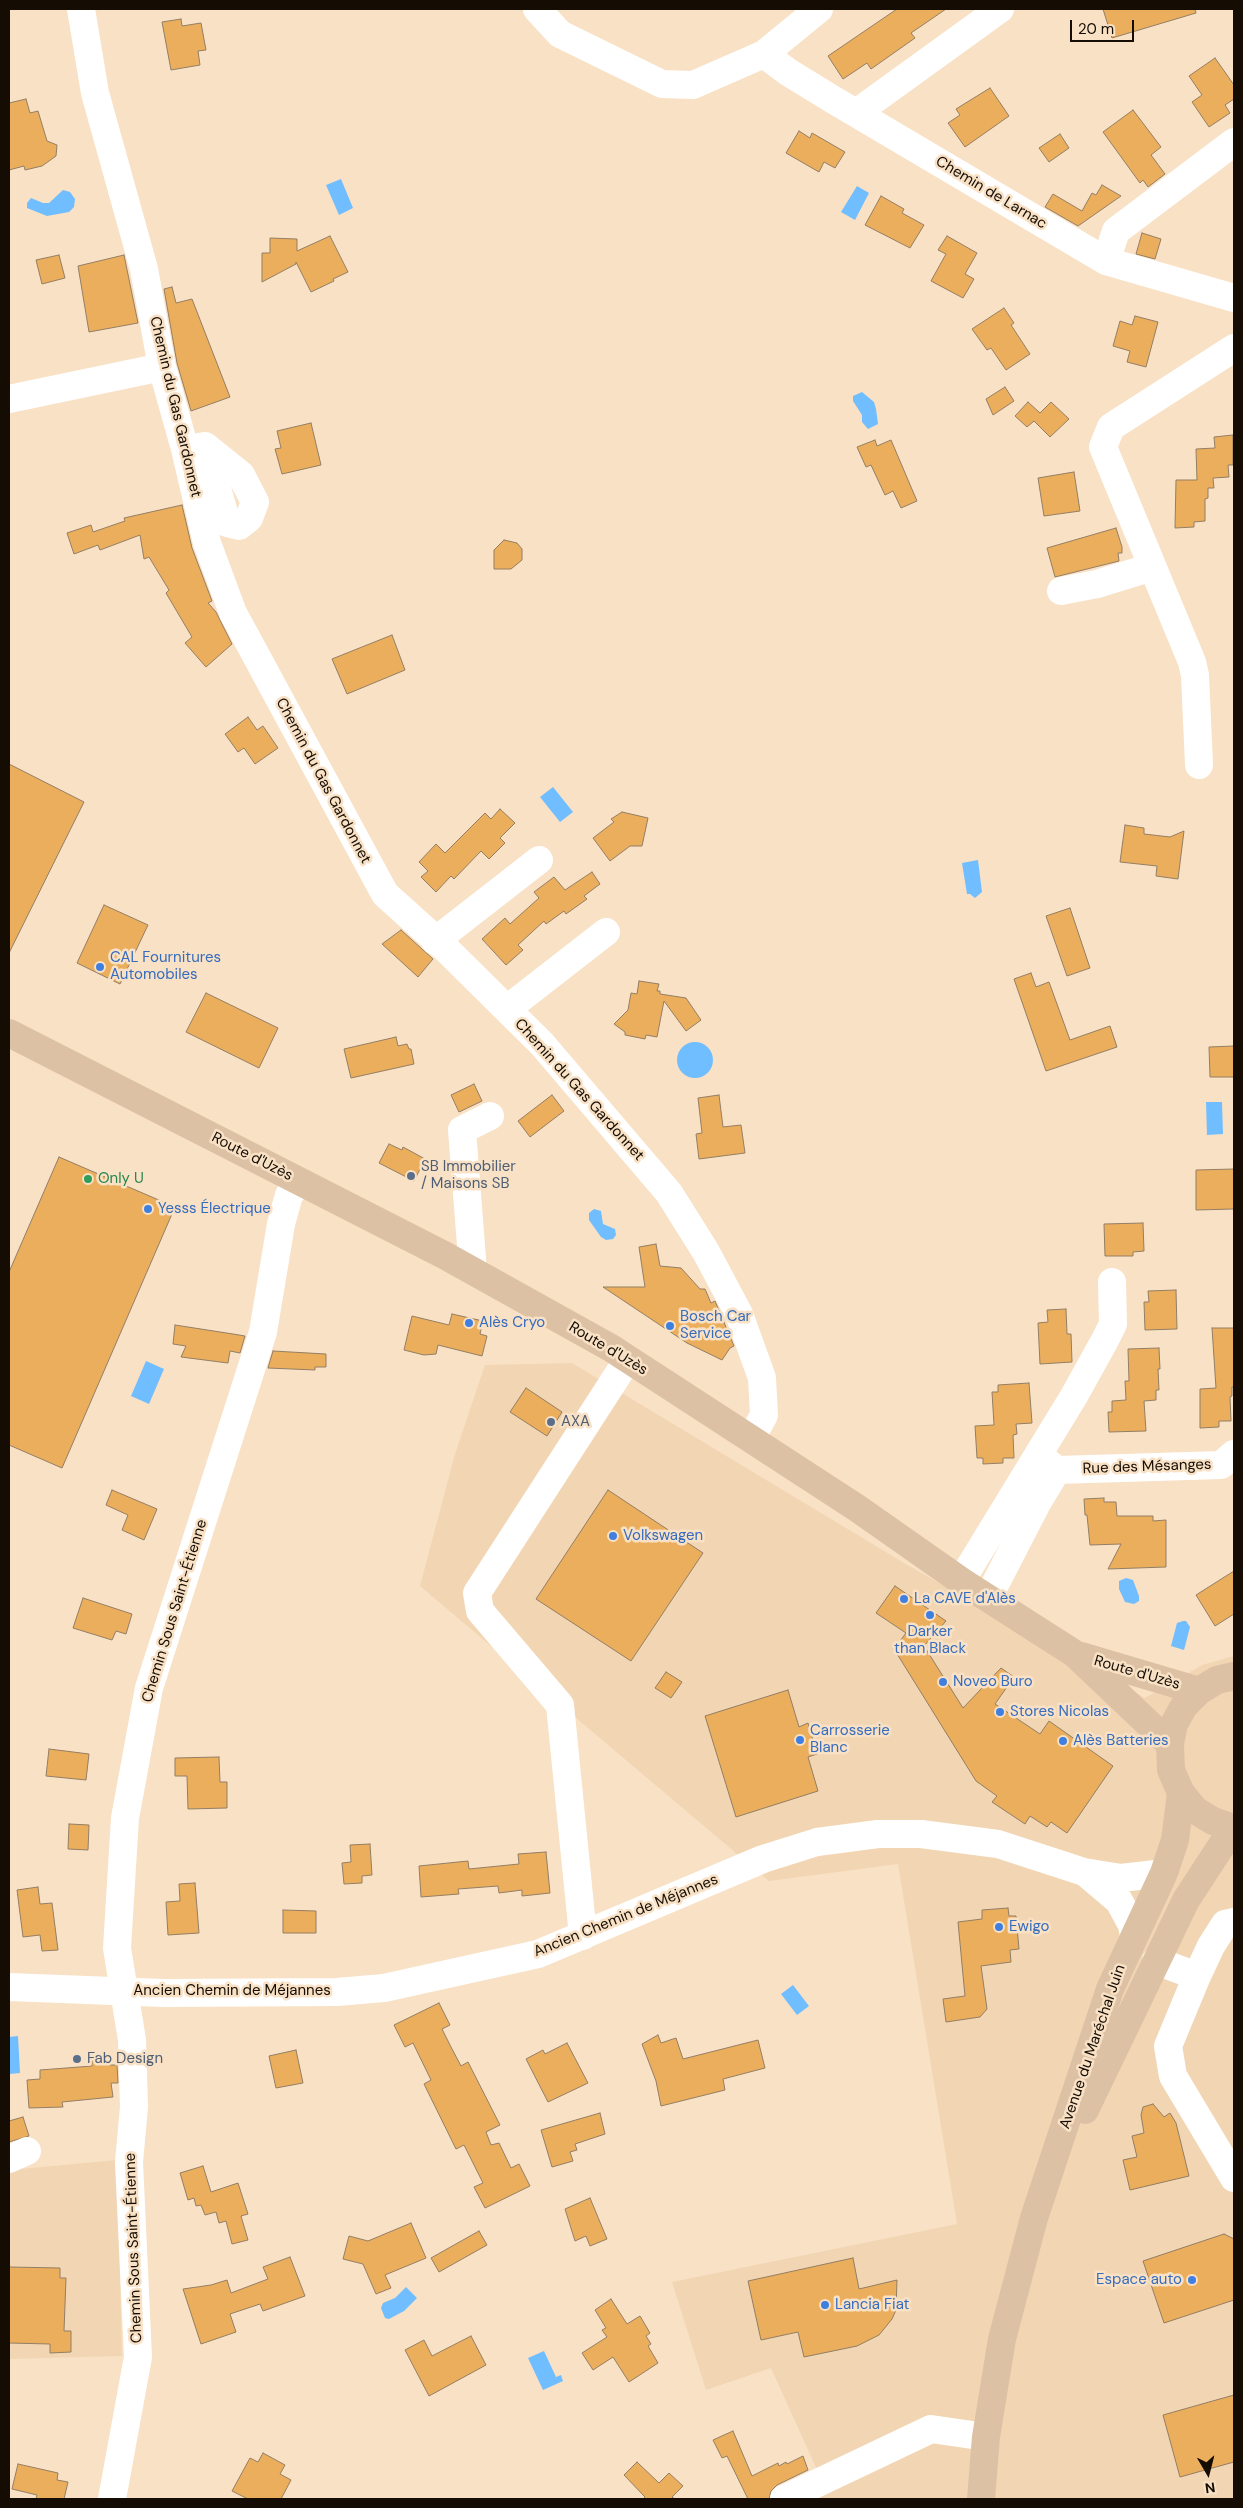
<!DOCTYPE html>
<html>
<head>
<meta charset="utf-8">
<style>
  body { margin:0 }
  #map { position:relative; width:1243px; height:2508px; overflow:hidden; background:#f9e1c5; font-family:"DM Sans",sans-serif }
  canvas { display:block }
  .frame { position:absolute; inset:0; border:10px solid #150d04; pointer-events:none }
  .north { position:absolute; left:1183px; top:2448px; width:50px; height:50px; -webkit-text-stroke:4px #f9e1c5; paint-order:stroke; rotate:172deg; font-size:14px; font-weight:700; line-height:20px; text-align:center; color:#150d04 }
  .north::after { content:''; display:block; margin:auto; width:18px; height:22px; background:#150d04; clip-path:polygon(50% 0,100% 100%,50% 72%,0 100%) }
  .scale { position:absolute; left:1070px; top:20px; width:64px; height:22px; box-sizing:border-box; border:2px solid #150d04; border-top:0; padding-left:6px; font-size:15px; line-height:18px; white-space:nowrap; color:#150d04; -webkit-text-stroke:4px #f9e1c5; paint-order:stroke }
</style>
</head>
<body>
<div id="map">
<canvas width="1243" height="2508"></canvas>
<div class="frame"></div>
<div class="north">N</div>
<div class="scale">20 m</div>
</div>
<script>
const ctx = document.querySelector('canvas').getContext('2d');
ctx.lineJoin = 'round';
function fill(path, color) { ctx.fillStyle = color; ctx.fill(path, 'evenodd'); }
const poly = rows => new Path2D(rows.map(r => 'M' + r).join(''));
function stroke(path, color, width, dash) { ctx.strokeStyle = color; ctx.lineWidth = width; ctx.lineCap = dash ? 'butt' : 'round'; ctx.setLineDash(dash || []); ctx.stroke(path); }
function drawText(font, color, halo, rows, align = 'center') {
  ctx.font = font + ' "DM Sans",sans-serif'; ctx.lineWidth = 5; ctx.setLineDash([]); ctx.textBaseline = 'middle'; ctx.strokeStyle = halo; ctx.fillStyle = color; for (const [text, x, y, turn = 0] of rows) {
    ctx.save(); ctx.translate(x, y); ctx.rotate((+turn || 0) * Math.PI / 180); ctx.textAlign = isNaN(turn) ? turn : align; if (halo) ctx.strokeText(text, 0, 0); ctx.fillText(text, 0, 0); ctx.restore();
  }
}
fill(poly([
  [572,1363,909,1566,1145,1698,1202,1665,1234,1656,1234,2499,816,2499,827,2492,771,2368,706,2390,672,2282,957,2224,898,1864,769,1881,420,1586,455,1454,485,1365],
  [117,2160,122,2356,9,2359,9,2170]
]), '#f2d6b3');
fill(poly([
  [341,179,353,208,339,215,326,185],
  [857,186,869,193,855,220,841,212],
  [63,190,70,192,75,199,74,207,69,212,47,216,27,208,27,203,31,198,43,203,49,203],
  [862,392,874,402,876,409,878,424,868,429,862,422,862,415,853,401,853,396],
  [553,787,573,812,560,822,540,797],
  [978,860,982,892,975,898,970,894,967,894,962,863],
  '677 1060a18 18 0 1 1 36 0a18 18 0 1 1-36 0Z',
  [1206,1102,1222,1102,1223,1134,1207,1135],
  [594,1209,601,1211,603,1224,615,1229,616,1235,613,1239,606,1240,601,1237,589,1220,589,1213],
  [146,1361,164,1369,149,1404,131,1396],
  [1126,1578,1133,1580,1139,1596,1139,1601,1134,1604,1125,1602,1119,1589,1119,1581],
  [1183,1621,1186,1621,1190,1627,1184,1650,1171,1646,1177,1623],
  [793,1985,809,2006,797,2015,781,1994],
  [18,2036,20,2073,9,2074,9,2037],
  [406,2287,417,2298,404,2311,389,2319,385,2318,381,2308,383,2303,395,2298],
  [544,2351,556,2377,561,2375,563,2381,543,2390,528,2358]
]), '#70beff');
const building = poly([
  [897,9,946,9,911,33,915,38,871,69,867,63,843,79,828,56,897,9],
  [1103,9,1195,9,1196,13,1112,38,1103,9],
  [181,19,182,26,201,23,206,50,198,51,200,65,171,70,162,22,181,19],
  [1215,58,1234,85,1234,99,1225,105,1230,113,1209,127,1192,102,1202,95,1189,76,1215,58],
  [990,88,1009,116,965,147,948,123,960,115,956,109,990,88],
  [26,99,30,113,38,111,47,141,57,145,56,156,42,166,25,170,24,166,9,170,9,103,26,99],
  [1133,110,1161,147,1151,155,1165,174,1148,187,1143,180,1140,183,1103,132,1133,110],
  [799,131,810,138,812,133,845,152,835,168,824,162,819,172,786,153,799,131],
  [1060,134,1069,148,1049,162,1039,148,1060,134],
  [1102,185,1121,196,1078,226,1045,207,1053,194,1082,211,1092,193,1096,195,1102,185],
  [881,196,904,209,902,213,924,225,910,248,865,225,881,196],
  [1142,233,1161,239,1155,259,1136,254,1142,233],
  [330,236,348,272,333,279,334,281,311,292,296,262,296,264,262,282,262,253,270,253,270,238,297,239,297,251,330,236],
  [947,236,977,253,965,274,974,279,963,298,931,281,946,254,938,250,947,236],
  [59,255,65,278,42,284,36,260,59,255],
  [124,255,138,323,89,332,78,266,124,255],
  [172,287,176,303,192,299,230,397,191,411,177,363,164,289,172,287],
  [1004,308,1014,323,1011,325,1030,354,1006,370,991,348,987,350,972,329,1004,308],
  [1135,316,1158,322,1146,367,1127,362,1130,351,1113,346,1120,321,1132,325,1135,316],
  [1005,387,1014,401,993,415,986,399,1005,387],
  [1028,402,1040,413,1051,402,1069,419,1050,437,1034,421,1027,427,1015,416,1028,402],
  [311,423,321,465,282,474,275,449,281,448,277,431,311,423],
  [1233,435,1233,465,1228,465,1229,477,1213,478,1214,488,1208,488,1208,498,1205,499,1205,521,1194,522,1194,527,1175,528,1176,480,1197,480,1196,449,1215,448,1214,437,1233,435],
  [875,440,877,446,891,440,917,501,901,508,893,491,885,495,871,465,866,467,857,447,875,440],
  [1074,472,1080,511,1044,516,1038,478,1074,472],
  [182,505,192,548,212,601,208,603,216,612,232,644,206,667,185,643,192,637,166,593,169,590,149,557,144,559,140,535,100,550,98,545,74,554,67,533,91,525,93,532,125,521,124,518,182,505],
  [1116,528,1122,547,1122,553,1118,553,1119,561,1055,577,1047,548,1116,528],
  [504,540,517,543,522,549,522,560,511,569,494,569,494,550,504,540],
  [392,635,405,670,347,694,332,659,392,635],
  [248,717,257,730,263,726,278,748,255,764,244,748,238,752,225,734,248,717],
  [9,764,84,802,9,953,9,764],
  [500,809,515,823,500,838,505,843,489,859,481,851,454,879,451,876,436,892,421,877,428,871,419,862,436,844,445,853,485,813,491,819,500,809],
  [622,812,648,818,642,846,630,846,610,861,593,838,614,822,611,819,622,812],
  [1125,825,1144,828,1144,834,1170,837,1184,831,1178,879,1156,876,1157,866,1120,862,1125,825],
  [592,872,600,884,584,896,587,899,566,914,564,911,546,924,544,921,518,945,523,950,506,965,482,939,505,918,510,924,539,898,534,892,554,877,565,890,592,872],
  [104,905,148,925,120,984,77,963,104,905],
  [1070,908,1090,968,1067,976,1046,916,1070,908],
  [401,930,433,959,418,977,382,944,401,930],
  [1031,973,1036,987,1049,982,1070,1040,1110,1026,1117,1047,1046,1071,1014,979,1031,973],
  [639,981,659,984,657,991,660,991,660,994,686,998,701,1020,686,1031,664,1001,657,1037,646,1035,645,1039,625,1035,625,1032,614,1024,628,1010,631,993,637,994,639,981],
  [206,993,278,1028,259,1068,186,1032,206,993],
  [396,1037,398,1046,407,1044,409,1049,411,1049,414,1064,351,1078,344,1049,396,1037],
  [1234,1046,1234,1077,1210,1077,1209,1047,1234,1046],
  [474,1084,482,1101,459,1112,451,1095,474,1084],
  [552,1095,564,1111,530,1137,518,1121,552,1095],
  [719,1095,723,1127,741,1125,745,1153,699,1159,696,1134,702,1133,698,1098,719,1095],
  [389,1144,402,1150,403,1147,425,1159,414,1181,379,1163,389,1144],
  [59,1157,175,1207,62,1468,9,1445,9,1272,59,1157],
  [1234,1169,1234,1209,1196,1210,1196,1170,1234,1169],
  [1143,1223,1144,1251,1133,1252,1133,1256,1105,1256,1104,1224,1143,1223],
  [656,1244,660,1266,681,1268,700,1289,705,1289,711,1303,715,1301,734,1346,730,1348,722,1360,687,1343,603,1287,645,1287,639,1247,656,1244],
  [1176,1290,1177,1329,1145,1330,1144,1302,1149,1302,1148,1291,1176,1290],
  [1066,1309,1067,1334,1071,1334,1072,1362,1040,1364,1038,1323,1048,1322,1047,1310,1066,1309],
  [452,1314,483,1321,480,1334,487,1336,482,1356,438,1345,436,1354,424,1355,404,1350,412,1316,449,1325,452,1314],
  [175,1325,233,1334,245,1336,240,1353,230,1351,228,1363,181,1357,186,1346,173,1344,175,1325],
  [1212,1328,1234,1328,1234,1387,1232,1387,1232,1396,1230,1397,1231,1421,1219,1421,1219,1427,1200,1428,1200,1389,1216,1388,1212,1328],
  [1159,1348,1160,1369,1158,1369,1159,1390,1156,1390,1156,1400,1144,1401,1146,1431,1109,1432,1108,1412,1112,1412,1112,1401,1126,1400,1125,1381,1129,1381,1128,1349,1159,1348],
  [273,1351,326,1354,326,1367,315,1367,315,1370,268,1368,273,1351],
  [1029,1383,1032,1423,1016,1424,1017,1434,1013,1435,1014,1458,1003,1458,1003,1463,983,1464,983,1458,977,1458,975,1426,994,1425,992,1392,998,1392,998,1385,1029,1383],
  [526,1388,562,1412,547,1436,510,1412,526,1388],
  [112,1490,157,1509,144,1540,122,1530,128,1515,106,1505,112,1490],
  [608,1490,703,1553,631,1661,536,1599,608,1490],
  [1104,1498,1104,1502,1116,1502,1117,1516,1153,1516,1153,1521,1166,1520,1166,1567,1108,1569,1121,1544,1090,1545,1087,1515,1085,1515,1084,1499,1104,1498],
  [1234,1571,1234,1614,1215,1626,1196,1595,1234,1571],
  [895,1586,946,1621,924,1646,963,1708,1001,1668,1014,1677,995,1704,1040,1734,1049,1721,1113,1766,1067,1833,1051,1822,1047,1827,1030,1816,1025,1824,992,1802,997,1796,976,1781,894,1649,906,1633,876,1613,895,1586],
  [83,1598,132,1614,126,1634,116,1631,112,1640,73,1628,83,1598],
  [666,1672,682,1682,671,1698,655,1688,666,1672],
  [788,1690,799,1727,808,1723,817,1754,808,1757,818,1791,736,1817,705,1716,788,1690],
  [49,1749,89,1754,86,1780,46,1776,49,1749],
  [219,1757,220,1782,227,1782,227,1808,188,1809,187,1776,175,1776,175,1758,219,1757],
  [69,1824,89,1825,88,1850,68,1849,69,1824],
  [370,1844,372,1875,362,1876,362,1883,344,1884,342,1863,351,1862,350,1845,370,1844],
  [546,1852,550,1893,522,1896,522,1890,499,1893,498,1886,458,1889,459,1894,421,1897,419,1866,468,1861,469,1869,519,1864,518,1854,546,1852],
  [195,1883,199,1933,168,1935,166,1902,180,1901,179,1884,195,1883],
  [38,1887,40,1904,52,1903,58,1950,42,1951,40,1935,23,1937,17,1890,38,1887],
  [1008,1908,1009,1916,1016,1916,1019,1949,1010,1950,1011,1962,981,1966,987,2009,980,2017,946,2022,943,1999,965,1996,958,1922,982,1919,982,1910,1008,1908],
  [283,1910,316,1911,316,1933,283,1933,283,1910],
  [439,2003,450,2025,442,2029,451,2047,461,2066,468,2062,500,2125,486,2132,491,2145,499,2143,511,2168,519,2164,530,2186,485,2208,474,2187,483,2183,464,2145,456,2149,424,2084,431,2080,413,2043,405,2047,394,2025,439,2003],
  [658,2035,661,2043,676,2038,683,2059,758,2040,765,2068,723,2079,725,2090,661,2106,656,2081,642,2044,658,2035],
  [567,2043,588,2083,548,2102,526,2059,543,2050,545,2054,567,2043],
  [296,2050,303,2083,276,2088,269,2056,296,2050],
  [109,2058,110,2065,117,2065,118,2083,111,2083,113,2097,62,2102,63,2107,29,2108,27,2080,40,2079,40,2070,92,2066,92,2059,109,2058],
  [1153,2104,1164,2117,1170,2113,1176,2123,1189,2176,1130,2190,1123,2160,1137,2157,1132,2136,1144,2133,1141,2115,1143,2107,1153,2104],
  [600,2113,605,2134,575,2144,577,2150,570,2152,573,2161,552,2167,541,2130,600,2113],
  [23,2117,29,2136,9,2142,9,2121,23,2117],
  [203,2166,211,2192,238,2183,248,2214,241,2216,248,2240,232,2244,226,2221,219,2223,216,2212,205,2215,201,2205,196,2206,194,2198,188,2200,180,2173,203,2166],
  [590,2198,607,2239,590,2246,586,2236,575,2241,565,2209,590,2198],
  [411,2223,426,2258,385,2275,391,2288,376,2294,363,2264,343,2259,349,2236,368,2241,411,2223],
  [479,2231,487,2245,439,2272,431,2258,479,2231],
  [1224,2234,1234,2239,1234,2300,1164,2323,1143,2261,1224,2234],
  [290,2257,305,2296,263,2311,260,2304,230,2314,236,2332,201,2344,183,2289,211,2285,227,2280,231,2293,268,2279,263,2267,290,2257],
  [853,2258,859,2289,897,2280,896,2310,892,2319,879,2335,857,2346,804,2357,798,2332,761,2340,748,2281,853,2258],
  [9,2267,60,2268,60,2278,66,2278,64,2331,71,2331,71,2352,50,2353,50,2344,9,2343,9,2267],
  [611,2299,627,2324,640,2316,650,2333,646,2336,651,2344,648,2346,658,2363,629,2382,613,2357,593,2370,582,2353,607,2337,602,2330,606,2328,595,2310,611,2299],
  [471,2336,486,2365,429,2396,405,2350,424,2340,432,2356,471,2336],
  [1234,2395,1234,2462,1180,2477,1163,2415,1234,2395],
  [733,2431,752,2476,778,2463,779,2466,786,2462,787,2464,803,2456,808,2470,777,2485,771,2491,769,2499,748,2499,727,2456,722,2458,713,2440,733,2431],
  [263,2453,285,2465,280,2474,291,2480,281,2499,248,2499,232,2491,250,2458,258,2462,263,2453],
  [637,2462,659,2483,669,2473,683,2486,672,2497,675,2499,643,2499,645,2497,624,2475,637,2462],
  [18,2464,58,2473,57,2480,68,2482,64,2499,36,2499,37,2495,12,2489,18,2464]
]);
fill(building, '#ebae5d');
stroke(building, '#937e64', 1);
stroke(poly([
  [81,9,95,93,144,269,162,367,185,449,207,543,233,613,385,894,445,948,542,1044,669,1193,706,1252,739,1314,762,1378,764,1415,751,1439],
  [537,9,560,34,662,84,693,85,764,54,819,9],
  [764,54,788,72,832,99,1106,261,1234,298],
  [856,113,1000,9],
  [1106,261,1116,231,1234,142],
  [9,399,162,367],
  [185,449,205,446,227,523,239,526,249,518,255,502,241,475,205,446],
  [1061,591,1097,584,1152,567],
  [1199,765,1195,675,1192,662,1103,447,1111,427,1234,348],
  [435,941,539,860],
  [507,1009,606,932],
  [473,1271,462,1130,490,1116],
  [1038,1455,1057,1470,1221,1465,1234,1454],
  [961,1581,1074,1396,1105,1340,1113,1324,1112,1282],
  [988,1598,1037,1503,1057,1470],
  [1086,1873,1119,1901,1132,1925,1134,1937],
  [583,1936,560,1705,480,1611,477,1593,628,1359],
  [1156,1961,1197,1976,1211,1946,1225,1924,1234,1922],
  [1197,1976,1168,2046,1173,2076,1234,2178],
  [9,1987,164,1993,337,1992,384,1988,538,1954,763,1859,817,1842,878,1834,921,1834,998,1844,1084,1872,1121,1878,1164,1873],
  [9,2159,27,2151],
  [112,2499,138,2357,129,2162,134,2107,132,2040,117,1948,125,1818,149,1688,263,1332,281,1224,289,1195,300,1182],
  [784,2499,931,2429,986,2437]
]), '#fff', 28);
stroke(poly([
  [9,1033,444,1255,611,1348,857,1508,961,1581,1075,1654,1170,1744],
  [1081,1656,1199,1691],
  [1234,1676,1217,1680,1199,1691,1184,1706,1174,1724,1170,1744,1171,1770,1181,1793,1195,1810,1213,1821,1234,1828],
  [1085,2110,1186,1900,1233,1828],
  [981,2499,986,2437,1002,2339,1034,2218,1110,1989,1164,1873,1175,1840,1181,1793]
]), '#ddc1a4', 28);
for (const [x, y, r, color] of [
  [100,967,5,"#3f7fe0"],
  [411,1176,5,"#5c6f8a"],
  [88,1179,5,"#2e9e5b"],
  [148,1209,5,"#3f7fe0"],
  [469,1323,5,"#3f7fe0"],
  [670,1326,5,"#3f7fe0"],
  [551,1422,5,"#5c6f8a"],
  [613,1536,5,"#3f7fe0"],
  [904,1599,5,"#3f7fe0"],
  [930,1615,5,"#3f7fe0"],
  [943,1682,5,"#3f7fe0"],
  [1000,1712,5,"#3f7fe0"],
  [800,1740,5,"#3f7fe0"],
  [1063,1741,5,"#3f7fe0"],
  [999,1927,5,"#3f7fe0"],
  [77,2059,5,"#5c6f8a"],
  [1192,2280,5,"#3f7fe0"],
  [825,2305,5,"#3f7fe0"]
]) { const dot = new Path2D(); dot.arc(x, y, r, 0, 2 * Math.PI); ctx.fillStyle = color; ctx.fill(dot); stroke(dot, '#f9e1c5', 2); }
drawText('15px', '#150d04', '#f9e1c5', [
  ["Chemin de Larnac",991,193,31],
  ["Chemin du Gas Gardonnet",175,407,77],
  ["Chemin du Gas Gardonnet",323,781,62],
  ["Chemin du Gas Gardonnet",579,1090,48],
  ["Route d'Uzès",252,1157,27],
  ["Route d'Uzès",608,1349,31],
  ["Rue des Mésanges",1147,1467,-2],
  ["Chemin Sous Saint-Étienne",175,1611,-73],
  ["Route d'Uzès",1137,1673,16],
  ["Ancien Chemin de Méjannes",626,1916,-22],
  ["Ancien Chemin de Méjannes",232,1991],
  ["Avenue du Maréchal Juin",1093,2047,-71],
  ["Chemin Sous Saint-Étienne",134,2248,-92]
]);
drawText('15px', '#366cbe', '#f9e1c5', [
  ["CAL Fournitures",110,958],
  ["Automobiles",110,975],
  ["Yesss Électrique",158,1209],
  ["Bosch Car",680,1317],
  ["Service",680,1334],
  ["Alès Cryo",479,1323],
  ["Volkswagen",623,1536],
  ["La CAVE d'Alès",914,1599],
  ["Darker",930,1632,"center"],
  ["than Black",930,1649,"center"],
  ["Noveo Buro",953,1682],
  ["Stores Nicolas",1010,1712],
  ["Carrosserie",810,1731],
  ["Blanc",810,1748],
  ["Alès Batteries",1073,1741],
  ["Ewigo",1009,1927],
  ["Espace auto",1182,2280,"right"],
  ["Lancia Fiat",835,2305]
], 'left');
drawText('15px', '#4e5e75', '#f9e1c5', [
  ["SB Immobilier",421,1167],
  ["/ Maisons SB",421,1184],
  ["AXA",561,1422],
  ["Fab Design",87,2059]
], 'left');
drawText('15px', '#27864d', '#f9e1c5', [
  ["Only U",98,1179]
], 'left');
</script>
</body>
</html>
